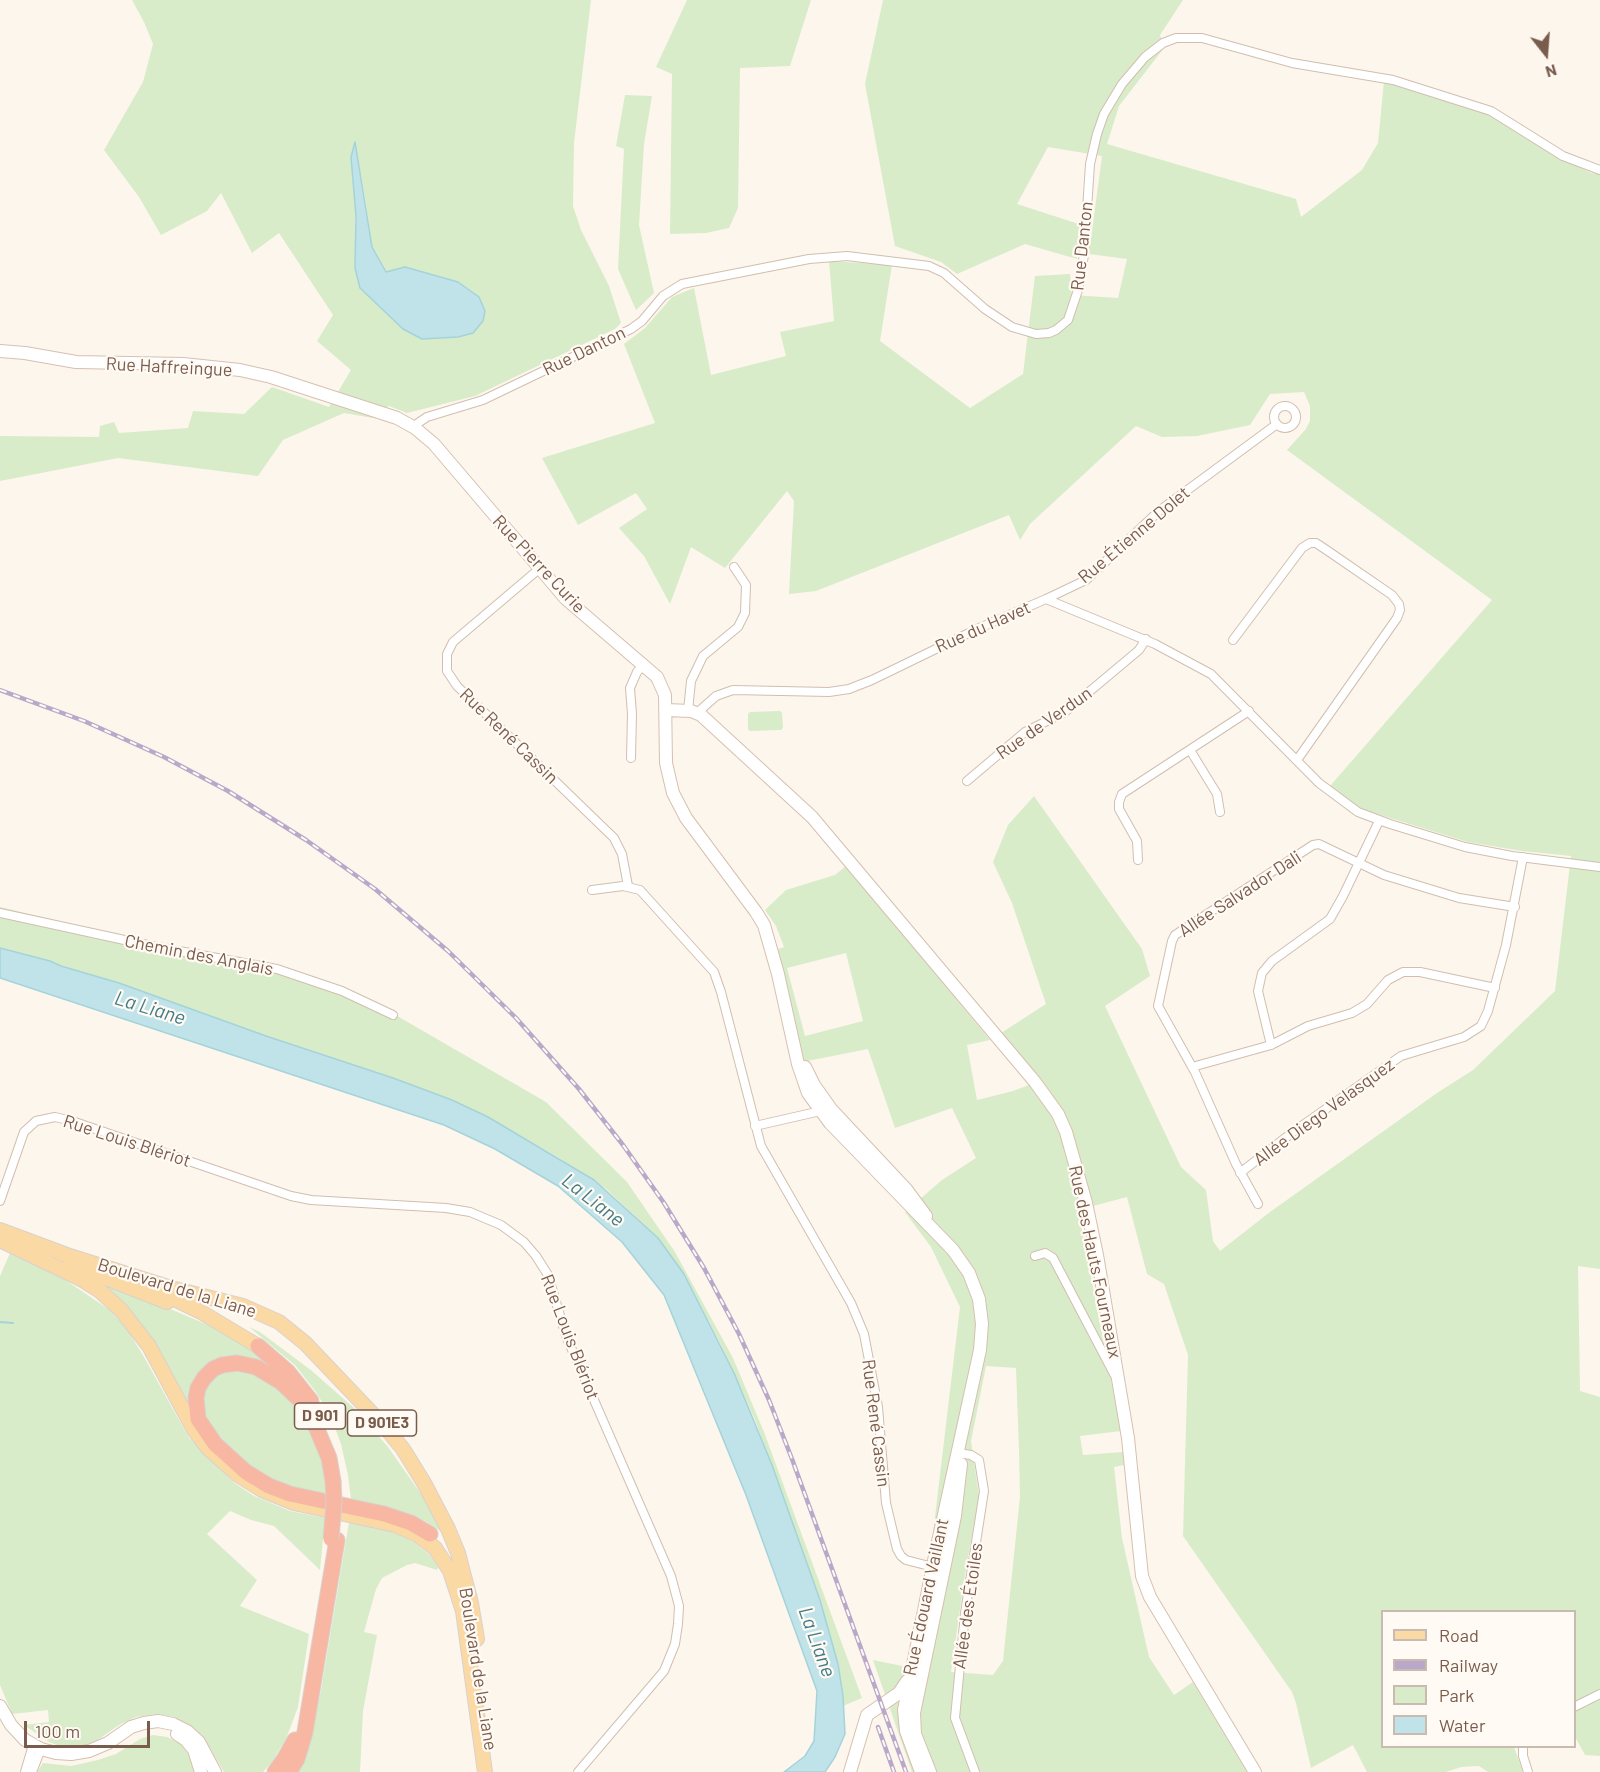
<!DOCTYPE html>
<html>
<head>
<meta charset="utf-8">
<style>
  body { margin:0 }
  #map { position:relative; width:1600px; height:1772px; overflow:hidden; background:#fdf6ec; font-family:Barlow,sans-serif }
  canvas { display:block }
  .legend { position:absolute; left:1381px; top:1610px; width:195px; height:138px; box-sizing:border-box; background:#fffaf3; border:2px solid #cabbb1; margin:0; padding:8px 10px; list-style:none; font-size:18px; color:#7a5c4d }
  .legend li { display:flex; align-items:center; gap:12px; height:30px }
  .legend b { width:30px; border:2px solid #cabbb1 }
  .north { position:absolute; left:1516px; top:24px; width:60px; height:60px; -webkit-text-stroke:4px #fffaf3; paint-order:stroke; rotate:163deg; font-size:16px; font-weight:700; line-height:24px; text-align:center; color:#7a5c4d }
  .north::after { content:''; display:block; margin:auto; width:21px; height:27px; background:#7a5c4d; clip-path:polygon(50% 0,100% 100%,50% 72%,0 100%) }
  .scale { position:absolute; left:24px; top:1721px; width:126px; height:27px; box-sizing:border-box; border:3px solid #7a5c4d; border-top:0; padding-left:8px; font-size:18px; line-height:21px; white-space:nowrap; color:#7a5c4d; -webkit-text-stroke:4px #fffaf3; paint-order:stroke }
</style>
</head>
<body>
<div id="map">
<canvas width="1600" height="1772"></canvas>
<ul class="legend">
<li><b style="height:8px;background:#fbd9a5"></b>Road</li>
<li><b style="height:8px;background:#b9a8c9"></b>Railway</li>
<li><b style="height:16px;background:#d8ecc9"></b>Park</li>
<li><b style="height:16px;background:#bfe3e8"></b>Water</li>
</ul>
<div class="north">N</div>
<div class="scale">100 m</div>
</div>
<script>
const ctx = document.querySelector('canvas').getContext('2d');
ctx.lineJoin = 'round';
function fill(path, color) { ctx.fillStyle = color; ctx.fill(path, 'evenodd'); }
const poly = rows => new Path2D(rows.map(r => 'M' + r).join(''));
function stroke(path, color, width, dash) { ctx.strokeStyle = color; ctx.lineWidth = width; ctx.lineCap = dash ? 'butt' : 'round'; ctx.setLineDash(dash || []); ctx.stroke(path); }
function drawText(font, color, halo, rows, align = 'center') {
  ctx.font = font + ' Barlow,sans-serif'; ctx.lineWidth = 4.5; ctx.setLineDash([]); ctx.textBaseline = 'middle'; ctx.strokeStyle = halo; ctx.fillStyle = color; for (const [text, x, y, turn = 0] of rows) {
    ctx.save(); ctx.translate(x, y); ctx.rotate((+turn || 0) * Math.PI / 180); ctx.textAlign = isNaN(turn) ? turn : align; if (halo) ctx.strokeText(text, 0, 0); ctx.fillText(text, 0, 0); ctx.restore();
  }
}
fill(poly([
  [132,0,591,0,574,143,573,206,581,230,609,286,621,323,615,329,475,396,407,413,389,406,373,418,344,413,283,440,258,476,118,458,0,481,0,436,99,437,100,426,114,422,119,433,188,428,193,411,244,414,272,387,329,407,351,370,317,341,333,315,279,233,252,253,221,193,207,211,161,235,139,197,104,150,143,82,153,44,144,22],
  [355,143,365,198,372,247,386,272,405,267,458,337,381,308,361,288,355,268],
  [687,0,811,0,790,66,740,68,738,208,729,228,706,233,670,234,672,74,656,67],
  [883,0,1183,0,1160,35,1164,48,1119,106,1107,144,1296,199,1301,217,1362,170,1378,143,1384,81,1483,111,1547,151,1591,173,1600,174,1600,1269,1578,1266,1580,1391,1600,1397,1600,1756,1585,1755,1575,1737,1574,1612,1382,1612,1382,1746,1514,1747,1523,1772,1488,1772,1479,1766,1461,1767,1446,1772,1367,1772,1353,1745,1311,1768,1296,1703,1292,1692,1183,1536,1188,1355,1164,1284,1147,1274,1127,1197,1078,1210,1121,1431,1080,1436,1083,1455,1123,1452,1124,1465,1114,1467,1122,1538,1149,1657,1174,1695,1193,1682,1247,1772,912,1772,873,1660,907,1667,932,1542,960,1307,931,1247,905,1212,942,1180,976,1158,952,1108,895,1128,868,1049,792,1064,767,953,784,947,776,926,765,910,786,890,835,875,846,866,990,1040,967,1045,977,1100,1013,1091,1029,1085,1040,1078,1001,1033,1046,1004,1012,903,993,862,1008,825,1034,796,1142,949,1150,976,1105,1006,1181,1167,1206,1190,1213,1241,1220,1251,1270,1212,1437,1093,1473,1070,1555,991,1571,856,1522,851,1468,842,1361,809,1330,786,1492,600,1287,450,1306,429,1310,421,1310,406,1304,392,1270,394,1250,425,1197,436,1162,437,1136,426,1030,524,1020,540,1009,515,816,591,789,594,794,501,787,491,725,568,691,547,670,604,644,556,619,528,647,509,636,493,578,525,542,458,655,423,624,344,645,328,672,297,684,292,694,288,711,375,786,356,780,332,834,321,829,261,892,265,880,341,970,408,1023,374,1035,276,1070,274,1072,295,1118,298,1127,259,1089,254,1102,156,1048,147,1017,204,1082,225,1077,259,1025,244,957,274,941,262,895,246,865,84],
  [846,953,863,1021,805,1036,787,968],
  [986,1366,1016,1368,1019,1450,1020,1497,1003,1661,993,1675,951,1672,965,1574,979,1496,971,1441],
  [625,95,652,96,644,144,639,225,654,293,636,310,618,269,624,149,616,146],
  [780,711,782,713,783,728,781,730,750,731,748,729,748,714,750,712],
  [0,907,173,948,271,966,373,1002,546,1102,627,1182,675,1252,733,1358,764,1432,862,1698,843,1706,838,1664,820,1600,755,1420,721,1345,684,1274,658,1238,606,1189,559,1158,488,1117,452,1100,393,1078,266,1036,119,983,61,966,50,961,0,948],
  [10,1253,61,1277,111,1311,128,1331,144,1357,189,1438,233,1482,254,1496,290,1511,325,1518,320,1570,274,1526,251,1520,230,1511,207,1534,257,1580,240,1606,309,1634,298,1707,286,1739,272,1762,263,1772,224,1772,202,1735,175,1717,156,1714,136,1717,119,1725,96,1741,78,1747,62,1747,49,1742,24,1725,49,1722,48,1710,12,1714,0,1685,0,1276],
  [94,1277,220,1330,252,1349,280,1372,323,1455,327,1498,292,1488,267,1477,246,1464,189,1412,92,1279],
  [249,1327,260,1332,312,1371,354,1408,388,1447,421,1494,445,1534,425,1521,388,1507,351,1499,348,1475,341,1444,331,1417,316,1392,295,1365],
  [349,1522,383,1529,408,1538,430,1555,438,1567,437,1570,415,1563,407,1565,382,1578,376,1589,364,1632,377,1635,363,1711,360,1772,298,1772,306,1757,321,1690],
  [153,1735,167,1737,180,1743,190,1756,195,1772,37,1772,43,1763,71,1766,98,1760,116,1754,140,1739]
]), '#d8ecc9');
const water = poly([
  [355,142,372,247,386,272,405,267,458,282,479,297,485,311,483,321,473,333,458,337,422,339,403,329,360,288,355,268,356,216,351,157,355,142],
  [0,948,50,961,61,966,119,983,266,1036,393,1078,452,1100,488,1117,594,1180,658,1238,684,1274,734,1373,772,1465,820,1600,838,1664,843,1696,845,1734,835,1757,825,1772,784,1772,805,1756,814,1741,817,1691,746,1495,664,1295,622,1242,558,1186,495,1149,444,1125,0,978,0,948]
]);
fill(water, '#bfe3e8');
stroke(water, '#a5d3da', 1.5);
stroke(poly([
  [0,1322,13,1323]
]), '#a5d3da', 2);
const street = poly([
  '1274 417a11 11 0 1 1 22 0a11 11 0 1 1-22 0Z',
  [415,428,418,423,427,417,483,400,631,329,642,321,663,296,682,284,809,259,847,256,929,266,944,273,985,309,1012,327,1036,334,1049,333,1056,330,1068,320,1078,290,1084,255,1090,164,1097,134,1104,114,1122,84,1145,57,1163,43,1176,38,1202,38,1292,63,1393,80,1491,111,1563,156,1600,170],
  [539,569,453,642,447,654,447,671,457,686,614,838,622,854,628,886],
  [1046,599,1086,580,1159,511,1277,424],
  [1233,640,1302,548,1310,543,1316,543,1328,551,1392,595,1399,604,1400,610,1397,618,1297,760],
  [688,711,691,681,703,656,738,627,745,613,746,585,734,567],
  [697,713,716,696,733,690,829,692,849,689,872,680,977,629,1046,599,1155,644,1211,674,1319,783,1358,812,1390,824,1465,847,1512,856,1600,867],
  [1190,750,1217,794,1220,812],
  [631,758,632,714,630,688,637,672,644,664],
  [967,781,1025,732,1065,712,1139,650,1146,639],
  [1138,860,1137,841,1119,809,1119,802,1122,794,1249,711],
  [592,890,623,886,640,890,714,972,721,992,761,1146,851,1303,864,1334,878,1407,886,1503,897,1549,901,1556,906,1560,937,1568],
  [0,913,152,946,277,969,342,991,393,1015],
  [1271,1045,1258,991,1262,973,1272,961,1330,919,1343,896,1379,821],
  [1192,1067,1271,1045,1308,1026,1352,1013,1367,1004,1388,980,1403,972,1420,972,1495,988],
  [755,1126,825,1110],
  [1240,1173,1293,1132,1401,1056,1464,1037,1481,1026,1488,1011,1506,945,1523,857],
  [0,1201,24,1132,36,1121,55,1117,72,1121,291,1196,311,1200,446,1208,470,1212,501,1225,524,1242,536,1256,548,1275,566,1336,671,1576,679,1606,678,1624,675,1644,664,1671,578,1772],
  [1258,1204,1236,1164,1195,1072,1158,1006,1172,941,1175,935,1313,845,1319,844,1384,875,1459,898,1515,907],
  [1035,1256,1045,1253,1053,1258,1114,1374],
  [957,1453,971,1455,979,1460,984,1491,965,1613,955,1718,975,1772],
  [1574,1707,1600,1694],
  [1523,1746,1523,1756,1528,1772],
  [25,1772,33,1745],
  [32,1772,41,1749]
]);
const secondary = poly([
  [0,351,25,353,76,362,183,364,240,370,271,377,397,418,415,428,434,444,566,599,657,677,665,695,666,763,673,793,686,818,756,912,764,925,778,974,798,1064,808,1093,830,1123,953,1250,969,1273,979,1299,982,1324,980,1350,936,1551,904,1710,906,1731,921,1772],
  [666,710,691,711,701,715,812,817,1035,1082,1058,1114,1066,1132,1086,1203,1097,1255,1128,1438,1142,1576,1150,1597,1255,1772],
  [805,1067,814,1085,831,1109,906,1189,926,1216],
  [0,1706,11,1725,25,1740,41,1749,56,1753,71,1754,89,1751,108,1743,131,1727,144,1723,158,1721,173,1724,187,1731,199,1742,215,1772],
  [177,1734,186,1740,194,1750,201,1772],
  [850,1772,867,1715,899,1693,907,1681],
  [930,1772,915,1734,914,1713,955,1516,961,1464]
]);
const primary = poly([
  [0,1230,67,1255],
  [0,1240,81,1279,100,1291,121,1310,149,1346,194,1430,208,1448,238,1475,262,1490,294,1503,395,1525,416,1534,435,1548,450,1571,463,1611,485,1772],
  [60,1253,171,1288,243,1306,279,1322,305,1343,385,1427,403,1449,424,1483,448,1529,458,1553,471,1603,477,1639],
  [70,1264,167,1302],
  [160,1292,201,1312,258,1346]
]);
const highway = poly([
  [258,1346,288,1372,311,1401],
  [333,1481,329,1458,314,1422,301,1401,281,1382,256,1367,237,1363,222,1365,213,1369,204,1378,198,1388,196,1398,198,1419,215,1444,246,1472,269,1486,290,1494,384,1514,411,1523,430,1534],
  [275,1772,285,1758,295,1740],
  [289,1772,297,1759,305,1732,337,1540]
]);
stroke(street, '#d1beb0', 10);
stroke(secondary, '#d6c0b0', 14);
stroke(primary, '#dad1cd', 16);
stroke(highway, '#dad1cd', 17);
stroke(street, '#fff', 8);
stroke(secondary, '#fff', 12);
stroke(primary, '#fbd9a5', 14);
stroke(highway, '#f7b7a3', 15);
const rail = poly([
  [0,690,84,721,164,757,228,791,306,840,375,889,448,951,516,1018,579,1089,623,1145,664,1203,704,1268,739,1334,769,1400,792,1459,906,1772],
  [878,1727,894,1772]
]);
stroke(rail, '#b9a8c9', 4.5);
stroke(rail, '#fffaf3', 2, [7]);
const highwayBridge = poly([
  [331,1539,334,1502,333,1481]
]);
stroke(highwayBridge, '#dad1cd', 17, []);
stroke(highwayBridge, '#f7b7a3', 15);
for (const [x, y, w] of [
  [320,1416,51],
  [382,1423,69]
]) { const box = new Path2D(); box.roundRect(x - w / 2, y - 13, w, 26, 4.5); ctx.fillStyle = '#fffaf3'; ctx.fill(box); stroke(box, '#7a5c4d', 1.5); }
drawText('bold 16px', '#7a5c4d', null, [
  ["D 901",320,1416],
  ["D 901E3",382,1423]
]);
drawText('18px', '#7a5c4d', '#fffaf3', [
  ["Rue Danton",1082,246,-84],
  ["Rue Danton",584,351,-26],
  ["Rue Haffreingue",169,367,3],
  ["Rue Étienne Dolet",1134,535,-40],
  ["Rue Pierre Curie",539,564,47],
  ["Rue du Havet",983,627,-24],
  ["Rue de Verdun",1044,723,-35],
  ["Rue René Cassin",509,736,44],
  ["Allée Salvador Dali",1240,894,-33],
  ["Chemin des Anglais",199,955,11],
  ["Allée Diego Velasquez",1324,1112,-36],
  ["Rue Louis Blériot",127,1141,18],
  ["Rue des Hauts Fourneaux",1095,1262,78],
  ["Boulevard de la Liane",177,1288,17],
  ["Rue Louis Blériot",570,1337,69],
  ["Rue René Cassin",876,1423,83],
  ["Rue Édouard Vaillant",926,1597,-78],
  ["Allée des Étoiles",968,1606,-82],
  ["Boulevard de la Liane",478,1669,81]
]);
drawText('italic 20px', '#437c86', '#fffaf3', [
  ["La Liane",150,1008,17],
  ["La Liane",593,1200,38],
  ["La Liane",817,1642,70]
]);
</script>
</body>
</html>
